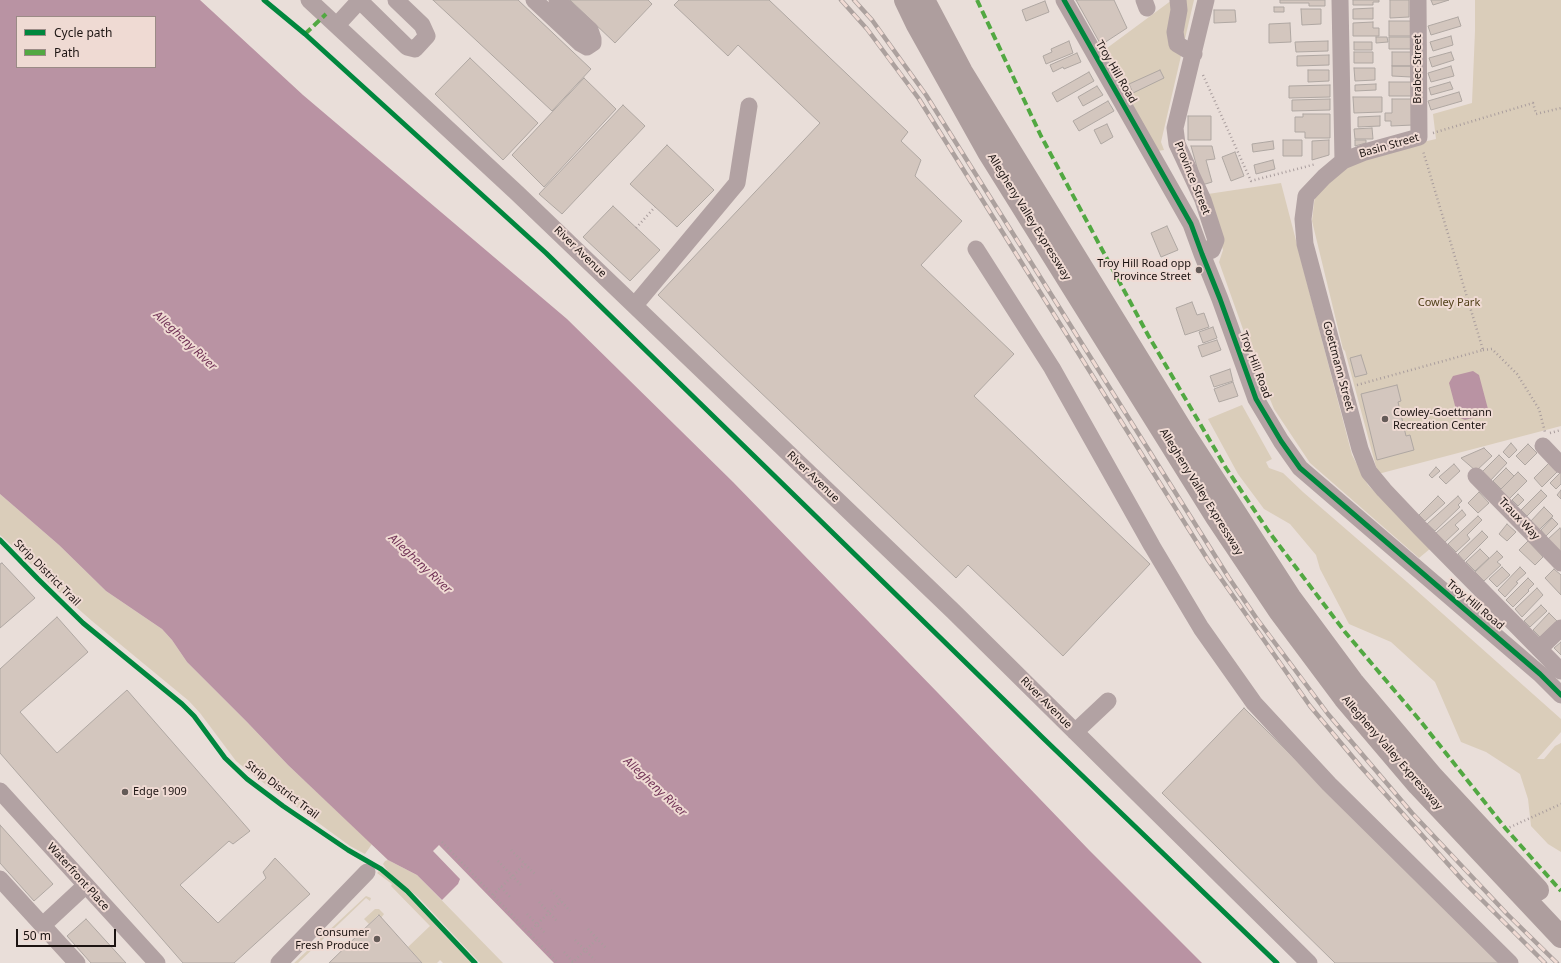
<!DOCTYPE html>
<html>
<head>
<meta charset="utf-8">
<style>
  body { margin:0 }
  #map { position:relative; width:1561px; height:963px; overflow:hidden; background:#e9ded9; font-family:"Noto Sans",sans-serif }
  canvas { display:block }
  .legend { position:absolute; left:16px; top:16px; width:140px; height:52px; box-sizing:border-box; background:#efdad3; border:1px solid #9b8b86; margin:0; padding:5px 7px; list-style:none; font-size:12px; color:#1c1412 }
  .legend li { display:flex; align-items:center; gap:8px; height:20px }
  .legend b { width:20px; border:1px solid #9b8b86 }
  .scale { position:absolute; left:16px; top:929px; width:100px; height:18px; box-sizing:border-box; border:2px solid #1c1412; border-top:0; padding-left:5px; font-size:12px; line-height:14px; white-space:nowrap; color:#1c1412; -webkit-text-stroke:3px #efdad3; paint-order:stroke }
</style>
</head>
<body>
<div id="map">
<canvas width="1561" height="963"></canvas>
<ul class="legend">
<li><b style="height:5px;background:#00873e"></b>Cycle path</li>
<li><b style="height:5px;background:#52a842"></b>Path</li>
</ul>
<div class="scale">50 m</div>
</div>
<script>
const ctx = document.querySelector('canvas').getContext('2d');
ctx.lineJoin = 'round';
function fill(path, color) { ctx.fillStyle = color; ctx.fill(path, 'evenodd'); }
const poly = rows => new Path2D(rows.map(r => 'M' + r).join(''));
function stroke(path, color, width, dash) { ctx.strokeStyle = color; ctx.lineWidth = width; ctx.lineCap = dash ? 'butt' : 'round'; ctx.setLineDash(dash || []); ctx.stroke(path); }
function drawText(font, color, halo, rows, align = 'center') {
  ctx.font = font + ' "Noto Sans",sans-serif'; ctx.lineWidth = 4; ctx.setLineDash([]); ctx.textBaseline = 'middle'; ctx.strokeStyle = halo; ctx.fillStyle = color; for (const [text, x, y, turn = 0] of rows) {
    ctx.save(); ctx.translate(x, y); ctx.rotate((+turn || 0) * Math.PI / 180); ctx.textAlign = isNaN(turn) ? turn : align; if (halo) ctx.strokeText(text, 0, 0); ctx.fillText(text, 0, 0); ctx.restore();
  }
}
fill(poly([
  [1172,0,1194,0,1161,142,1164,150,1158,151,1103,51],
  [1475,0,1561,0,1561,426,1378,474,1345,351,1343,349,1312,221,1315,195,1342,169,1368,155,1436,139,1433,114,1472,103,1475,31],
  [1281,183,1352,455,1368,485,1431,548,1419,558,1310,463,1274,409,1254,360,1219,262,1223,250,1208,194],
  [1242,405,1272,459,1266,462,1269,468,1283,473,1303,492,1407,582,1561,719,1561,732,1537,759,1544,759,1555,746,1561,743,1561,852,1548,844,1531,826,1528,799,1520,774,1486,752,1461,742,1435,682,1391,642,1349,624,1320,569,1316,555,1290,524,1264,509,1238,474,1208,419],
  [0,494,59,545,106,591,162,629,172,640,187,662,247,722,288,765,372,844,365,854,350,846,257,778,236,761,200,713,189,701,92,621,49,583,18,551,0,535],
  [388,860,417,875,503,963,480,963,419,898,388,872,383,864,385,861],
  [379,871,391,880,406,894,472,963,443,963,440,960,437,963,422,963,408,947,430,926,391,886,392,884,377,873],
  [366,896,371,898,370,901,366,898,298,963,294,963],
  [375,909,379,909,384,914,381,918,378,915,369,924,364,919]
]), '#dacdba');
fill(poly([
  [0,0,200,0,303,95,567,319,733,482,938,693,1089,850,1202,963,554,963,439,845,433,851,460,879,458,884,442,900,417,875,388,860,288,765,247,722,187,662,172,640,162,629,106,591,59,545,0,494],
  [17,17,155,17,155,67,17,67],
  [1473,371,1479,375,1488,409,1484,415,1465,420,1458,417,1449,383,1453,376]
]), '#b993a3');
const building = poly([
  [433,0,518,0,591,69,552,111,433,0],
  [570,0,648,0,652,4,615,43,570,0],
  [679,0,769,0,908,132,901,141,921,160,915,176,962,221,921,265,1014,354,974,396,1150,564,1063,656,968,565,956,578,658,295,820,123,738,45,728,56,674,5,679,0],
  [1076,0,1114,0,1127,28,1101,45,1076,0],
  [1280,0,1325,0,1325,6,1309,6,1309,3,1280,3,1280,0],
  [1353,0,1379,0,1379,2,1373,2,1373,5,1353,5,1353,0],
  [1390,0,1409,0,1409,17,1390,18,1390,0],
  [1431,0,1449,0,1433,5,1431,0],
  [1045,1,1049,12,1026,21,1022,10,1045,1],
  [1274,7,1284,7,1284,12,1274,12,1274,7],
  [1373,8,1373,19,1353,19,1353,9,1373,8],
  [1301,9,1321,9,1321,24,1302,25,1301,9],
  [1214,10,1235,10,1236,22,1214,23,1214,10],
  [1458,17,1461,26,1431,35,1428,26,1458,17],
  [1389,21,1411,21,1411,36,1389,36,1389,21],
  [1373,22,1373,28,1379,28,1379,36,1353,36,1353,23,1373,22],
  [1290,23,1291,42,1269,43,1269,24,1290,23],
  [1451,36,1453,45,1433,51,1430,42,1451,36],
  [1376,37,1387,37,1388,42,1376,43,1376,37],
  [1389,37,1411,37,1411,49,1389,49,1389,37],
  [1069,41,1073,53,1046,64,1043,56,1052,52,1051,49,1069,41],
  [1328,41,1328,51,1296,52,1295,42,1328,41],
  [1354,42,1372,42,1372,50,1354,50,1354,42],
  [1354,52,1373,52,1373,63,1354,63,1354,52],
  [1392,52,1411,52,1411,66,1392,66,1392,52],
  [1451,52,1454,60,1432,67,1429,58,1451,52],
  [1077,53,1081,62,1064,69,1063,67,1053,72,1050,65,1077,53],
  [1329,55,1329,65,1297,66,1297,56,1329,55],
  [470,58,538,123,503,160,435,94,470,58],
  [1392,66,1411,66,1411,77,1392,76,1392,66],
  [1451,66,1454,76,1431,82,1428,73,1451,66],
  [1354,68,1375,68,1375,80,1355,81,1354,68],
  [1160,70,1164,78,1133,93,1129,84,1160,70],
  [1308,70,1329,70,1329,81,1308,82,1308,70],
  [1089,72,1094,81,1057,102,1052,93,1089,72],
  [584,78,616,109,544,187,512,155,584,78],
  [1389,82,1412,82,1412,96,1389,96,1389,82],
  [1450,82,1453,89,1431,95,1429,88,1450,82],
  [1376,84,1376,90,1355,91,1355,85,1376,84],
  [1330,85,1330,97,1289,98,1289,86,1330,85],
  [1097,86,1103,95,1083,106,1078,97,1097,86],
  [1459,92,1462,101,1431,110,1428,101,1459,92],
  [1353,97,1382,97,1382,112,1354,113,1353,97],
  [1330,99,1330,110,1292,111,1292,100,1330,99],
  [1392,99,1412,99,1413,125,1391,126,1391,121,1385,121,1385,113,1392,113,1392,99],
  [1108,101,1114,111,1079,131,1073,121,1108,101],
  [623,105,645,126,562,214,539,194,623,105],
  [1303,114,1330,114,1330,138,1305,138,1305,132,1295,132,1295,117,1303,117,1303,114],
  [1188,116,1211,116,1211,140,1188,140,1188,116],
  [1380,116,1380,126,1358,127,1358,117,1380,116],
  [1107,124,1113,137,1101,144,1094,130,1107,124],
  [1372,128,1373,139,1355,139,1354,129,1372,128],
  [1283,140,1302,140,1302,156,1283,156,1283,140],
  [1329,140,1329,155,1312,160,1312,141,1329,140],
  [1355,140,1366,140,1366,143,1355,146,1355,140],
  [1273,141,1274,149,1253,152,1252,144,1273,141],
  [667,145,714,190,677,227,630,184,667,145],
  [1191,146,1212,146,1215,159,1206,160,1212,182,1202,185,1191,146],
  [1235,152,1244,176,1231,181,1222,157,1235,152],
  [1273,160,1275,169,1256,174,1254,165,1273,160],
  [613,206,660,250,630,281,583,237,613,206],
  [1167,226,1178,250,1161,257,1151,233,1167,226],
  [1192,302,1197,315,1204,313,1209,327,1185,335,1176,308,1192,302],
  [1213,327,1217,338,1203,343,1199,332,1213,327],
  [1217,340,1221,350,1202,357,1198,346,1217,340],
  [1361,355,1367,374,1355,377,1350,358,1361,355],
  [1230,369,1233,381,1214,387,1210,376,1230,369],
  [1233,382,1238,396,1219,402,1214,389,1233,382],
  [1397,385,1401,401,1398,402,1406,436,1410,435,1414,450,1377,460,1361,394,1397,385],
  [1511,443,1517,450,1509,458,1503,452,1511,443],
  [1528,444,1537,453,1525,465,1516,456,1528,444],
  [1484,448,1492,456,1476,471,1461,458,1484,448],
  [1499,455,1507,463,1490,481,1481,473,1499,455],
  [1551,461,1559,470,1542,487,1534,478,1551,461],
  [1454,464,1460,471,1446,484,1439,477,1454,464],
  [1436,467,1440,471,1432,478,1429,475,1436,467],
  [1506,468,1514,476,1501,489,1493,481,1506,468],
  [1518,472,1527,481,1508,500,1499,491,1518,472],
  [1561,472,1561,484,1556,489,1550,483,1561,472],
  [1541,490,1547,496,1527,516,1521,510,1541,490],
  [1561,490,1561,499,1557,495,1561,490],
  [1479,492,1489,503,1478,513,1468,503,1479,492],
  [1518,494,1524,500,1518,506,1512,500,1518,494],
  [1438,496,1445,503,1425,521,1419,515,1438,496],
  [1458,496,1462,501,1458,505,1460,507,1435,531,1427,524,1458,496],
  [1544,507,1553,516,1538,531,1530,522,1544,507],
  [1462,510,1466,515,1455,525,1459,529,1445,542,1436,533,1462,510],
  [1478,516,1482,520,1467,535,1470,539,1456,552,1448,544,1478,516],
  [1552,518,1558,524,1546,536,1541,530,1552,518],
  [1507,524,1516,532,1507,541,1499,534,1507,524],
  [1560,528,1561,530,1561,554,1547,540,1560,528],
  [1482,531,1488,537,1464,561,1458,554,1482,531],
  [1528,541,1543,557,1535,565,1519,550,1528,541],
  [1480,549,1489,558,1475,571,1466,562,1480,549],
  [1497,551,1503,557,1497,562,1501,565,1484,581,1475,572,1497,551],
  [2,563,35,598,0,628,0,564,2,563],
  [1502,567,1510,575,1497,587,1489,579,1502,567],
  [1520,567,1526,573,1516,582,1518,583,1505,597,1498,590,1520,567],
  [1554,569,1561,575,1561,595,1545,578,1554,569],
  [1528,578,1534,584,1528,590,1529,591,1513,607,1506,600,1528,578],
  [1537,588,1543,595,1522,617,1515,609,1537,588],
  [1541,605,1547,611,1530,627,1524,621,1541,605],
  [1549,613,1557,621,1540,637,1533,630,1549,613],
  [57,617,88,652,20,712,57,753,127,690,250,831,233,844,229,841,180,885,218,923,266,878,263,872,275,858,310,894,234,963,183,963,0,753,0,669,57,617],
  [1561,642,1561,655,1554,648,1561,642],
  [1244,708,1500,963,1335,963,1162,793,1244,708],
  [0,825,53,884,34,901,0,863,0,825],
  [379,915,422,963,329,963,361,932,379,915],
  [86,919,126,963,91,963,67,936,86,919]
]);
fill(building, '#d3c6be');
stroke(building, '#afa7a2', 1);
stroke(poly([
  [1203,75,1251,181,1316,164],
  [1433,133,1533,103,1536,114,1561,108],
  [636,228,655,207],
  [1483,350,1492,349,1517,374,1539,409,1545,432],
  [1357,385,1483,350,1423,151],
  [1550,433,1561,430],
  [1506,829,1561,804],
  [442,842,558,963],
  [511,850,535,874],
  [498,861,522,886],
  [501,887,510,897],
  [551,890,570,911],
  [493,895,525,864],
  [539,902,558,922],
  [527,914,546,934],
  [588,929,607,949],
  [529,932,561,901],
  [575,940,595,960],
  [564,952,573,962],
  [572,963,597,939]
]), '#a99d9d', 2.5, [1, 3]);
stroke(poly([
  [309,0,517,193,953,611,1309,963],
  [359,0,407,47,415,49,427,36,422,25,396,0],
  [534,0,580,43,587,47,593,43,593,39,590,30,557,0],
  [1064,0,1191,224,1202,254,1220,299,1256,399,1281,441,1300,468,1540,674,1561,695],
  [1144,0,1147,8],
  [1178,0,1179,10,1175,32,1177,44,1194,54],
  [1340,0,1343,161],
  [1418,0,1419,137,1365,152,1343,161,1324,177,1306,196,1303,219,1305,244,1360,449,1369,472,1384,490,1420,528,1561,671],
  [337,25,360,0],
  [976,249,1052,368,1152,546,1201,628,1254,703,1329,784,1510,963],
  [1202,254,1212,250,1216,240,1203,200,1177,144,1175,128,1206,0],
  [635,305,737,183,749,106],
  [1543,446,1561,465],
  [1476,476,1561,563],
  [1539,649,1561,628],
  [1075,732,1108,701],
  [0,791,157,963],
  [0,879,77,963],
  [43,925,86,885],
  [279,963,367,872]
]), '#b2a2a3', 17);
stroke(poly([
  [905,0,917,25,988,152,1216,517,1279,611,1344,698,1418,785,1561,937],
  [924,0,962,72,1056,225,1184,433,1290,597,1353,682,1433,777,1538,890]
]), '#ae9e9e', 22);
const rail = poly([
  [841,0,867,29,919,99,1208,560,1310,706,1361,767,1465,883,1545,963],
  [854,0,872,20,926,95,1229,578,1257,619,1328,714,1412,813,1507,914,1557,963]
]);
stroke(rail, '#aca19e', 4.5);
stroke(rail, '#efdad3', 3, [9]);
stroke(poly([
  [977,0,1041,136,1148,335,1226,468,1269,532,1345,632,1422,723,1506,829,1561,891],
  [305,34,326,14]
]), '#52a842', 4, [8, 4]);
stroke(poly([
  [264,0,305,34,546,253,1043,738,1277,963],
  [1064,0,1191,224,1202,254,1220,299,1256,399,1281,441,1300,468,1540,674,1561,695],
  [0,540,38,579,83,623,182,704,194,716,225,758,247,779,283,806,348,850,381,869,407,891,475,963]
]), '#00873e', 5);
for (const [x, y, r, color] of [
  [1199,270,4,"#645b58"],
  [1385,419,4,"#645b58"],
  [125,792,4,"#645b58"],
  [377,939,4,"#645b58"]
]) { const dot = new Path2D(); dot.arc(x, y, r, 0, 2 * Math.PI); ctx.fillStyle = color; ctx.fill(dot); stroke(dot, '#efdad3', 1.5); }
drawText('11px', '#1c1412', '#efdad3', [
  ["Brabec Street",1418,69,-90],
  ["Troy Hill Road",1116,72,60],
  ["Basin Street",1389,146,-16],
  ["Province Street",1192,178,68],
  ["Allegheny Valley Expressway",1029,217,58],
  ["River Avenue",580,252,44],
  ["Troy Hill Road",1255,365,69],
  ["Goettmann Street",1338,366,75],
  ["River Avenue",813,477,44],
  ["Allegheny Valley Expressway",1201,492,58],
  ["Traux Way",1519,519,46],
  ["Strip District Trail",47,573,45],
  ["Troy Hill Road",1475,605,40],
  ["River Avenue",1046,703,45],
  ["Allegheny Valley Expressway",1392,753,49],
  ["Strip District Trail",282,790,37],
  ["Waterfront Place",78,877,48]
]);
drawText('11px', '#1c1412', '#efdad3', [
  ["Troy Hill Road opp",1191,264],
  ["Province Street",1191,277],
  ["Cowley-Goettmann",1393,413,"left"],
  ["Recreation Center",1393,426,"left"],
  ["Edge 1909",133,792,"left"],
  ["Consumer",369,933],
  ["Fresh Produce",369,946]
], 'right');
drawText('11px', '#514019', '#efdad3', [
  ["Cowley Park",1449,303]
]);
drawText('italic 12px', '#713256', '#efdad3', [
  ["Allegheny River",185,341,43],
  ["Allegheny River",420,564,43],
  ["Allegheny River",655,787,43]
]);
</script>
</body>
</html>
